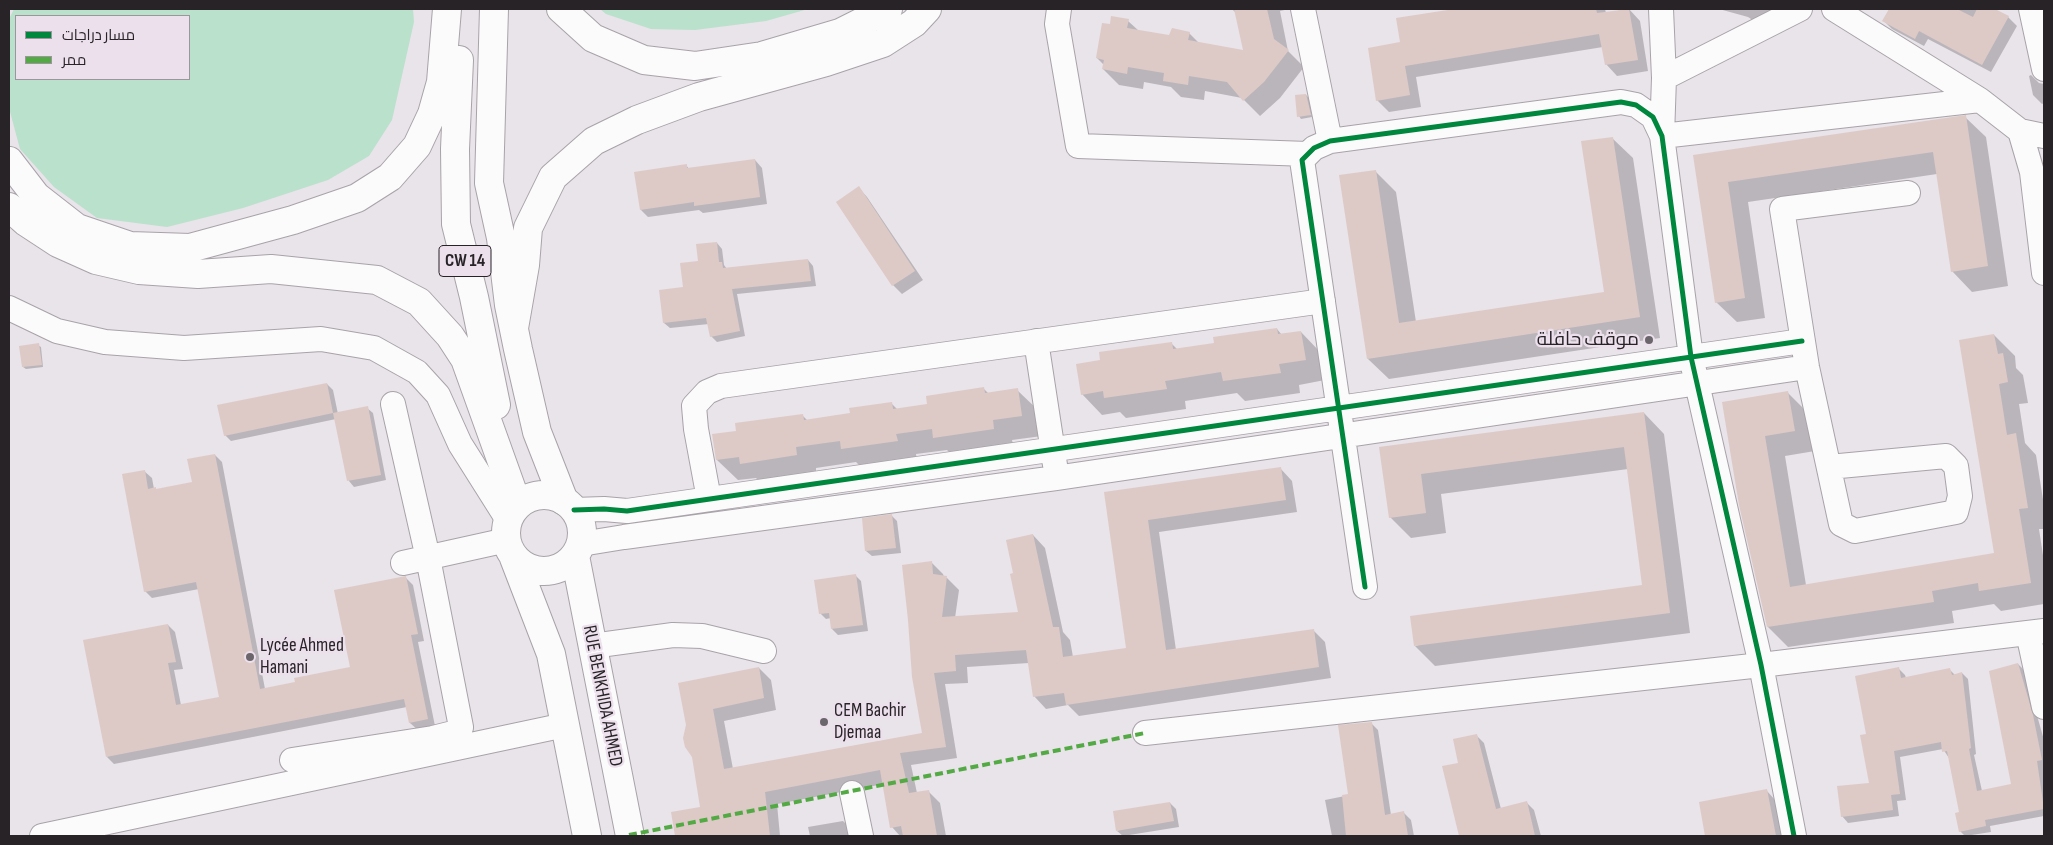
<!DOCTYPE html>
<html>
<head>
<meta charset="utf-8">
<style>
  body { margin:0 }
  #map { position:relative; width:2053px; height:845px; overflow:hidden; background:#e9e3ea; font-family:"Sofia Sans Condensed",Cairo,sans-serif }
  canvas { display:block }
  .frame { position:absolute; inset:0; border:10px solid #272327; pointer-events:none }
  .legend { position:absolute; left:15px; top:15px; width:175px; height:65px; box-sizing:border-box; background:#ece0ed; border:1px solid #9d949e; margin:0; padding:6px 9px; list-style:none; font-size:15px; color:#272327 }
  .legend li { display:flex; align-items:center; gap:10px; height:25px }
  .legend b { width:25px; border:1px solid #9d949e }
</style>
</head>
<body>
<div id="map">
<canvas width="2053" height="845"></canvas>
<div class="frame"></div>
<ul class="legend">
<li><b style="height:6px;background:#00873e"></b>مسار دراجات</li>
<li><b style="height:6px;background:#53aa44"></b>ممر</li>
</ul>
</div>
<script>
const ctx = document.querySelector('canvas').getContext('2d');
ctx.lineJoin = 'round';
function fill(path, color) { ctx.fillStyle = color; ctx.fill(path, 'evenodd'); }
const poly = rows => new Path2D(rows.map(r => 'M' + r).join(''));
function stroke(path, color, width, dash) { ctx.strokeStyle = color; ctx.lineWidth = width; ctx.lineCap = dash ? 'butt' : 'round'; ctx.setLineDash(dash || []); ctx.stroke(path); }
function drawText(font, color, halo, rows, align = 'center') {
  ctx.font = font + ' "Sofia Sans Condensed",Cairo,sans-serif'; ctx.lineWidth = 4.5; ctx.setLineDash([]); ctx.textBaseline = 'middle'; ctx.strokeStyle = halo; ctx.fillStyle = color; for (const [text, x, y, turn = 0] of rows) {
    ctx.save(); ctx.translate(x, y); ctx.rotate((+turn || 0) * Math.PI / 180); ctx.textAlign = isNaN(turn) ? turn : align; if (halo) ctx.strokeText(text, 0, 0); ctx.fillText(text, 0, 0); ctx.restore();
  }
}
fill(poly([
  [14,9,413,9,414,22,392,120,369,156,328,180,243,208,167,227,97,218,54,187,20,149,9,108,9,19],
  [16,16,189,16,189,79,16,79],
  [600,9,808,9,766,21,695,30,651,29,606,14]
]), '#bae1cc');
fill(poly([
  [1232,9,1289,9,1280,11,1288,51,1304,67,1280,98,1260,116,1242,98,1205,91,1204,100,1181,97,1171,87,1144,82,1143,89,1119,85,1103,69,1104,65,1097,58,1111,26,1128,21,1139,31,1169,36,1189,33,1199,43,1244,52,1237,14],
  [1462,9,1605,9,1606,13,1629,9,1640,21,1648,71,1617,76,1606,64,1603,47,1416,77,1421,107,1389,112,1377,100,1402,43,1398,19],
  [1719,9,1805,9,1771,32,1748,17],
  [1890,9,1993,9,2008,17,2017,26,1991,72,1928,39,1924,46,1892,29,1884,21],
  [2031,75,2039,83,2044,84,2044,103,2042,104,2033,95,2029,76],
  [1306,95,1309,98,1312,117,1301,119,1299,116],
  [1965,117,1986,137,2008,286,1972,292,1952,271,1937,174,1748,202,1765,318,1737,322,1716,302,1695,156],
  [1612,138,1633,158,1660,338,1389,379,1368,359,1375,171,1396,192,1416,322,1605,293],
  [755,160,762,168,767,204,703,213,699,210,648,217,641,210,636,173,686,165,689,169],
  [859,188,867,197,923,280,902,294,893,285,838,202],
  [717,243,722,249,724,265,727,269,808,260,813,266,816,286,737,294,745,336,717,342,711,336,709,324,670,328,664,323,661,291,685,288,699,262],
  [1277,329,1282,335,1301,332,1321,353,1325,380,1299,385,1300,393,1245,401,1237,393,1185,401,1186,409,1126,418,1120,412,1102,415,1082,394,1102,361,1171,343,1177,349,1215,344],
  [1994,335,2015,356,2016,368,2023,375,2028,403,2019,404,2025,443,2036,455,2044,506,2044,529,2039,529,2044,562,2044,604,2001,611,1994,604,1952,611,1954,623,1788,647,1768,627,1723,403,1788,393,1808,413,1815,451,1785,456,1806,585,1995,554],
  [38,345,41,347,43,367,26,369,23,367],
  [327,384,333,390,338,414,367,408,373,413,386,480,354,487,349,481,336,419,231,441,225,435],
  [984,389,989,394,1017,390,1038,410,1042,436,1012,440,1014,449,954,457,947,450,916,454,917,461,863,469,856,462,816,468,816,475,761,483,756,478,738,480,717,460,714,435,738,432,802,415,808,421,851,414,891,403,898,410,929,405],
  [1644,413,1664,434,1690,633,1435,666,1415,646,1644,586,1628,469,1441,494,1446,533,1411,538,1390,517,1381,448],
  [215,455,222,462,265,689,296,683,351,668,406,578,413,585,424,641,418,642,435,726,418,730,410,723,407,707,114,764,107,757,168,625,175,632,183,669,174,670,181,705,220,698,199,589,152,598,145,591,144,471,152,478,154,489,157,490,193,483],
  [1280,468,1292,481,1297,512,1159,532,1176,650,1313,630,1325,642,1331,678,1079,716,1068,705,1046,709,1034,696,1029,663,967,667,968,683,945,684,957,758,911,765,917,793,928,791,940,803,946,836,900,836,892,827,884,784,777,804,780,836,677,836,672,813,702,808,687,725,759,668,771,680,776,710,724,721,733,769,923,734,931,562,943,574,944,577,947,578,959,590,955,618,1019,613,1014,574,1033,535,1045,548,1063,632,1070,640,1073,657,1128,649,1105,494],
  [892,516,897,521,901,553,872,556,866,551],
  [855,575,861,581,868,631,838,635,832,629,831,618,826,619,820,613],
  [2018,664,2024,670,2044,740,2044,767,2043,767,2044,816,1990,826,1991,832,1965,836,1960,831,1960,813,1949,758,1943,749,1900,757,1906,800,1897,801,1899,816,1848,823,1842,816,1870,784,1867,735,1899,669,1905,675,1906,678,1950,670,1955,675,1962,673,1968,679,1976,754,1974,755,1982,791,2013,785],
  [1371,723,1378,730,1391,815,1404,813,1411,820,1414,836,1332,836,1325,800,1350,795],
  [1477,736,1484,743,1501,809,1527,803,1534,810,1541,836,1460,836,1443,767,1459,764],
  [1767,791,1775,800,1782,836,1707,836,1700,803],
  [1170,803,1176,809,1179,827,1123,836,1117,831],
  [843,821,855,833,856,836,810,836,808,827]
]), '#0003');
fill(poly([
  [1234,9,1267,9,1274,39,1289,50,1264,82,1243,101,1227,82,1189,76,1188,85,1163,81,1164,73,1128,67,1127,74,1102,69,1104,60,1096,58,1102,23,1110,24,1111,16,1129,19,1127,28,1169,35,1172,28,1190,32,1188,40,1243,50],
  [1454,9,1596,9,1597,13,1629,9,1638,60,1605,65,1599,34,1405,66,1410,95,1376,101,1368,48,1400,42,1396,18],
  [1889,9,1957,9,1973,17,1977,9,1995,9,2009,16,1982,65,1919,31,1915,39,1882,21],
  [1306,94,1311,115,1297,117,1295,95],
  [1966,115,1988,266,1951,272,1933,152,1728,182,1745,298,1715,303,1693,155],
  [1613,137,1640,317,1367,359,1339,175,1376,170,1399,323,1604,292,1581,141],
  [755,159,760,197,694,206,694,202,640,210,634,172,687,164,687,168],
  [859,186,915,271,892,286,836,202],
  [717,242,719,262,722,262,723,268,808,259,811,281,732,289,740,331,710,337,706,318,663,323,659,290,683,287,680,263,698,261,696,244],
  [1277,328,1278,334,1301,331,1306,360,1279,364,1281,373,1223,381,1221,372,1165,381,1167,389,1104,398,1103,391,1081,395,1076,364,1100,360,1099,352,1172,342,1173,349,1214,343,1213,337],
  [1994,334,1998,354,2003,353,2008,382,1999,384,2007,435,2016,433,2028,508,2019,509,2031,583,1979,591,1978,583,1932,591,1934,602,1767,627,1739,505,1722,402,1788,391,1795,431,1765,436,1790,587,1994,553,1959,340],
  [39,343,42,365,22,367,19,346],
  [327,383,333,413,224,436,217,405],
  [984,387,985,393,1018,388,1022,416,993,420,994,429,933,438,932,429,896,434,898,441,841,449,840,441,796,447,797,455,740,464,739,457,716,460,712,434,736,431,735,423,803,414,804,420,850,413,849,408,892,402,893,409,927,404,926,396],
  [368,406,381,475,347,481,333,413],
  [1644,412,1670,613,1414,646,1410,616,1642,585,1624,447,1421,474,1426,513,1389,518,1379,447],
  [215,454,260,689,295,682,294,678,350,667,334,590,406,576,418,634,411,635,428,719,409,723,404,699,106,757,83,640,168,624,176,662,168,663,176,705,219,697,196,582,144,592,122,474,145,470,148,489,156,487,156,489,192,482,187,459],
  [1281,467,1286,500,1148,520,1166,650,1314,629,1319,667,1066,705,1064,693,1033,697,1026,650,955,655,956,671,934,673,946,747,900,753,909,793,929,790,937,836,903,836,901,826,890,828,880,770,765,792,770,836,675,836,671,812,700,807,692,757,685,747,683,738,686,725,678,683,759,667,764,698,713,709,724,769,922,733,912,677,908,620,902,565,932,561,933,574,947,576,942,617,1018,612,1010,574,1013,573,1006,540,1033,534,1053,627,1059,627,1063,657,1126,648,1104,492],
  [892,514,896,548,865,551,862,518],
  [856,574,863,625,831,629,829,613,819,614,814,580],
  [2018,663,2033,715,2042,760,2037,761,2044,809,1985,820,1986,826,1959,832,1955,813,1959,812,1947,751,1942,752,1941,742,1894,751,1900,794,1891,795,1893,810,1841,817,1837,786,1869,783,1860,735,1866,734,1855,676,1899,667,1901,678,1950,668,1952,675,1962,672,1971,748,1969,749,1977,791,2011,784,1989,671],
  [1372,722,1385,815,1404,811,1408,836,1346,836,1342,795,1348,794,1338,725],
  [1477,734,1496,809,1527,801,1535,836,1459,836,1442,766,1458,763,1453,739],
  [1767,789,1776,836,1705,836,1699,802],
  [1170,802,1174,821,1116,831,1113,811]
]), '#ddcac6');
const minor = poly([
  [1059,9,1057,24,1078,146,1308,154],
  [1303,9,1330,141],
  [1661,9,1664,78,1662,136,1980,100,2020,131,2044,136],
  [1834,9,1980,100],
  [2031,9,2044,69],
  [1664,78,1800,9],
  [2020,131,2032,172,2044,273],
  [9,308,57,331,105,342,184,348,321,339,374,348,417,372,438,395,460,444,508,520],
  [1036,341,1055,465],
  [1829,467,1946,456,1956,466,1960,496,1956,512,1855,531,1841,524,1807,367,1782,209,1908,193],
  [709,499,696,429,694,406,707,392,721,386,1323,301],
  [574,510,604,509,627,511,1802,341],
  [581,544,624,537,1056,478,1807,367],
  [403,563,507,540],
  [1365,587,1302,160,1314,148,1330,141,1621,102,1636,105,1653,117,1662,136,1691,357,1761,665,1794,836],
  [2028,633,2044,707],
  [592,646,673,635,702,636,764,651],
  [1145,733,1761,665,2044,631],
  [292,760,433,738,453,733,461,727,428,558,393,404],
  [852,793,861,836],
  [42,836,565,725]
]);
const major = poly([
  '506 533a38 38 0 1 1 76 0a38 38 0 1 1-76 0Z',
  [575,556,630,836],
  [514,558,551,654,587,836]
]);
const highway = poly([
  [494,9,489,183,501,238,509,305,518,349,537,432,564,501],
  [561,9,593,38,644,60,695,66,762,56,840,33,888,9],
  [459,60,455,149,456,224,474,297,496,405],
  [9,161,36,196,77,228,130,246,190,248,293,220,357,198,390,177,417,146,432,114,441,82,447,9],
  [9,207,26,222,58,243,96,260,139,270,198,274,271,269,377,280,419,302,450,336,465,359,512,490],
  [514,328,525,265,528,228,553,177,594,141,637,120,699,97,826,62,883,43,914,23,927,9]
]);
stroke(minor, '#a8a3a8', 26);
stroke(major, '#a8a3a8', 30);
stroke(highway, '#a8a3a8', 30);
stroke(minor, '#fcfbfc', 24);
stroke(major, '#fcfbfc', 28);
stroke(highway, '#fcfbfc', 28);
stroke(poly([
  [629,835,1145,733]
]), '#53aa44', 4, [8, 4]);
stroke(poly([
  [574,510,604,509,627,511,1802,341],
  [1365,587,1302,160,1314,148,1330,141,1621,102,1636,105,1653,117,1662,136,1691,357,1761,665,1794,836]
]), '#00873e', 5);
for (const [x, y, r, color] of [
  [1649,340,5,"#6b666b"],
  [250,657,5,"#6b666b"],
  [824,722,5,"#6b666b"]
]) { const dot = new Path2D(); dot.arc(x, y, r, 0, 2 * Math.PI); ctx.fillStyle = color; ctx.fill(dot); stroke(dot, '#ece0ed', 2); }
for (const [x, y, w] of [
  [465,261,52]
]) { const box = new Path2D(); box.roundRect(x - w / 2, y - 15.5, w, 31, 4); ctx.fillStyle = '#ece0ed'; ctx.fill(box); stroke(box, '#272327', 1); }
drawText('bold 18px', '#272327', null, [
  ["CW 14",465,261]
]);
drawText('19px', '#272327', '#ece0ed', [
  ["موقف حافلة",1639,340,"right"],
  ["Lycée Ahmed",260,646],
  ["Hamani",260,668],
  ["CEM Bachir",834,711],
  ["Djemaa",834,733]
], 'left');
drawText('19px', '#272327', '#ece0ed', [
  ["RUE BENKHIDA AHMED",602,696,79]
]);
</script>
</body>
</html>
